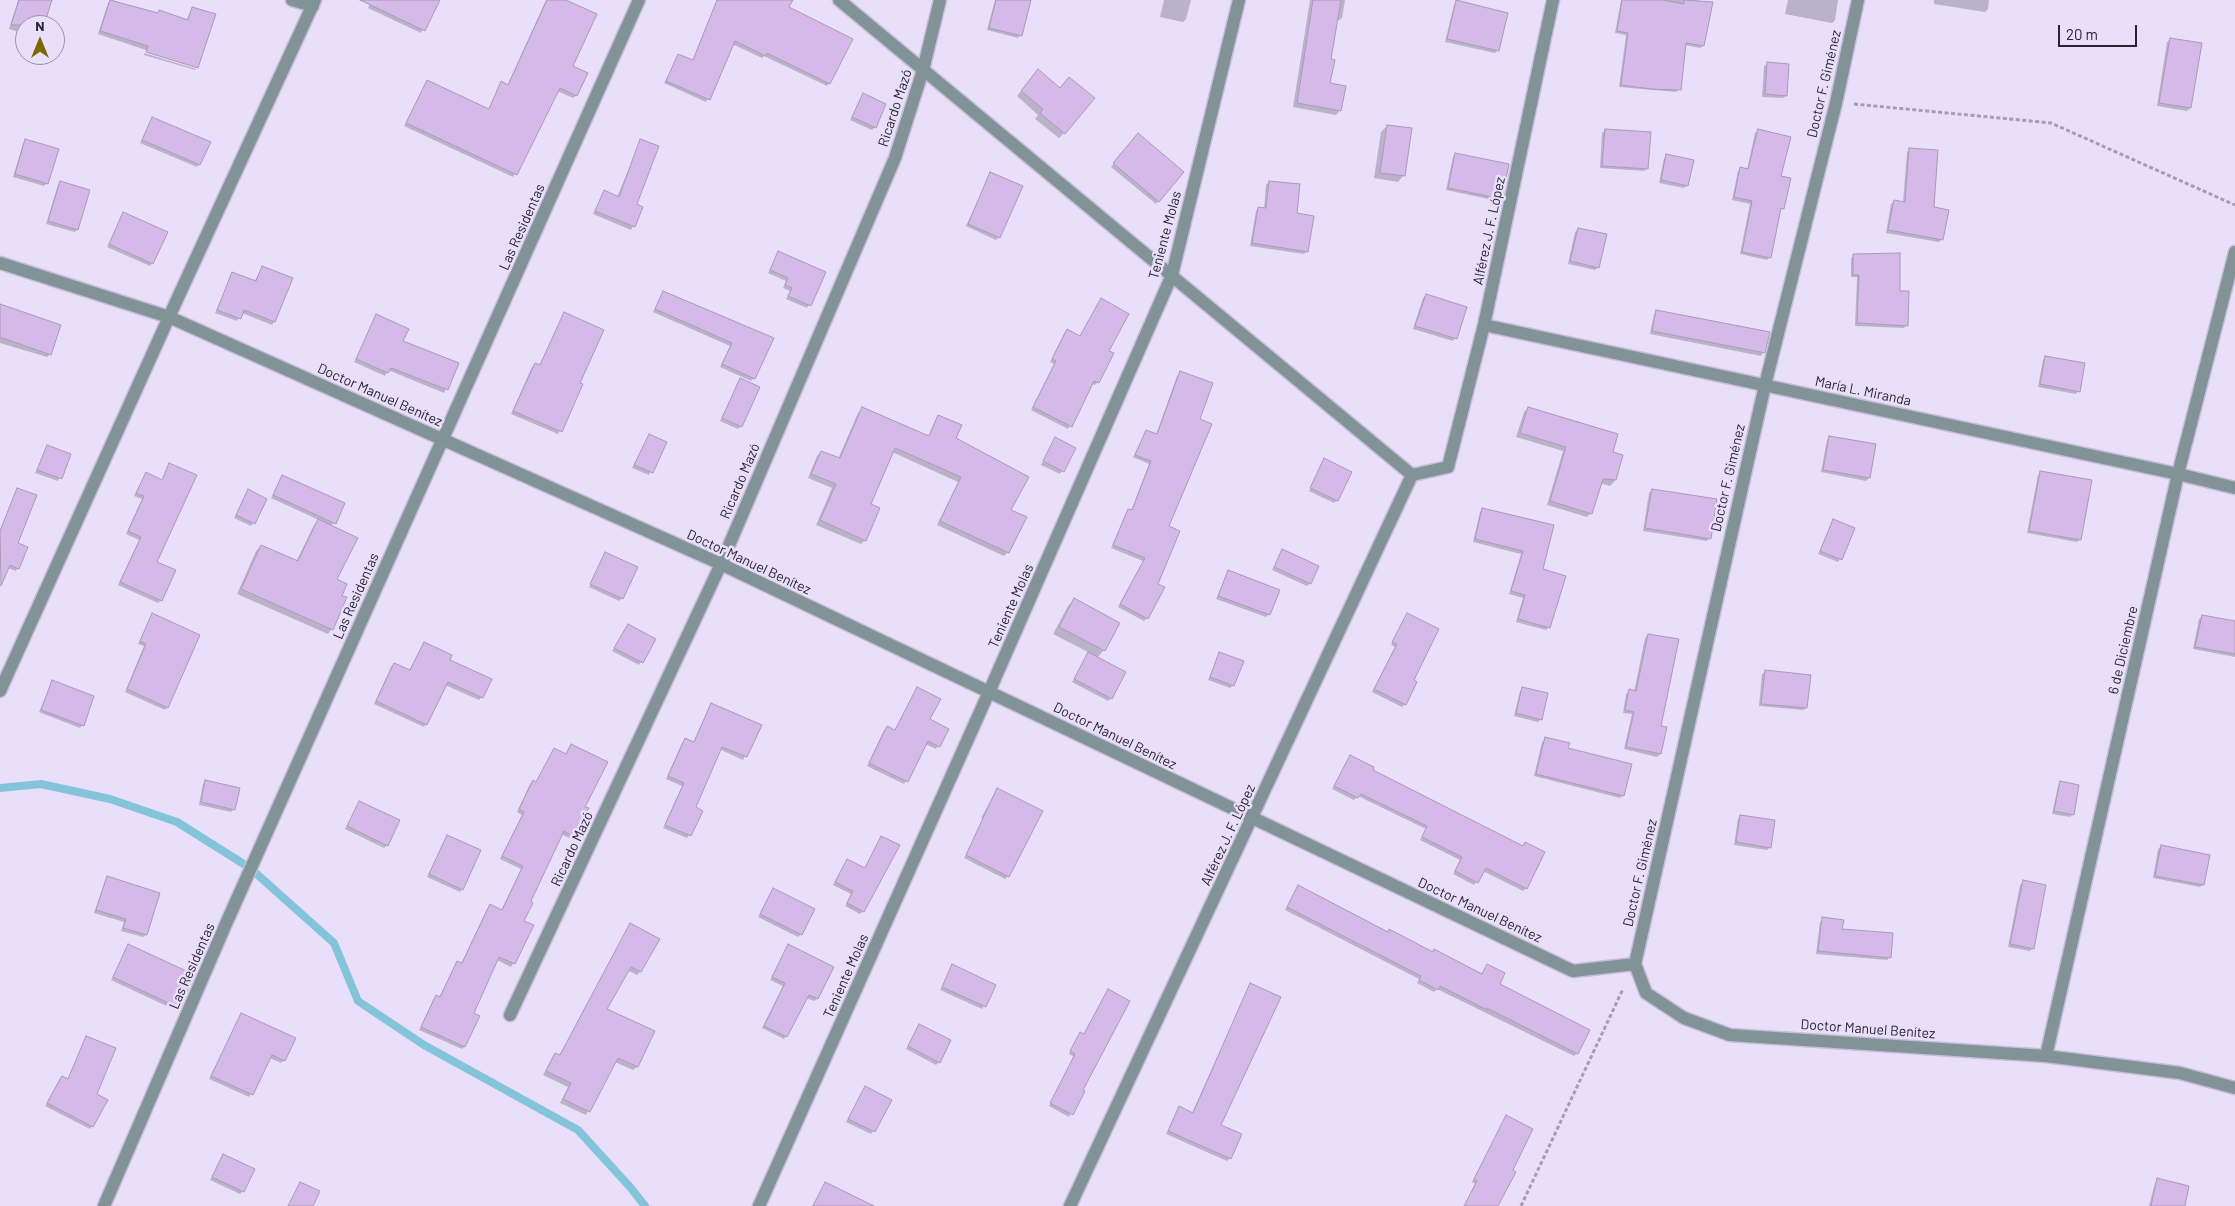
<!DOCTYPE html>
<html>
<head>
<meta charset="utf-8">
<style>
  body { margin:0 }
  #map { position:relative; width:2235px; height:1206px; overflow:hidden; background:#e9dffa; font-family:Barlow,sans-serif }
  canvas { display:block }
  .north { position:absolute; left:15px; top:15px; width:50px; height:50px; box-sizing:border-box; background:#e9dffa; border:1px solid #9c94aa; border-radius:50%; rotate:0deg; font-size:14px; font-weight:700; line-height:20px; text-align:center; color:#292431 }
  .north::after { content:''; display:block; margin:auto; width:18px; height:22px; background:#7c6800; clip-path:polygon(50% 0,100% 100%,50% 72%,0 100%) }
  .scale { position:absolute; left:2058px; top:25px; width:79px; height:22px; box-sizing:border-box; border:2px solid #292431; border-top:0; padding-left:6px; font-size:15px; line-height:18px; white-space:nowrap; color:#292431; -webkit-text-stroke:4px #e9dffa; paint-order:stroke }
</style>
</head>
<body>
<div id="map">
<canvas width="2235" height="1206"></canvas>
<div class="north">N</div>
<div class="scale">20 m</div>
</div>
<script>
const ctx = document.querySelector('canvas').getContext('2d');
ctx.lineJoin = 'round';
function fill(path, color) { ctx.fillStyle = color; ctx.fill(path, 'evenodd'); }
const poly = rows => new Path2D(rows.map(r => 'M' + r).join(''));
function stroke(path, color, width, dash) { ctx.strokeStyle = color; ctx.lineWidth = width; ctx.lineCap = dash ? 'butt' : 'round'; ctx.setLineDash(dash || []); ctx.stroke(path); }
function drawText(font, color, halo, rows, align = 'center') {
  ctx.font = font + ' Barlow,sans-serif'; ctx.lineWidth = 5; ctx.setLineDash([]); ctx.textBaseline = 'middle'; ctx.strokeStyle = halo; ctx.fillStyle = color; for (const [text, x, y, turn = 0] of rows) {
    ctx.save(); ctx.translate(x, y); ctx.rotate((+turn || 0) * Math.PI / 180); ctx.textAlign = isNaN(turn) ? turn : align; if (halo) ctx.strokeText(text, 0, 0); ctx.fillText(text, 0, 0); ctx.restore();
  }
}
fill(poly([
  [18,0,50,0,43,25,25,25,25,34,9,29],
  [111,0,156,14,159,11,186,21,192,8,197,67,98,34,108,3],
  [372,0,436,0,421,33,368,8],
  [546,0,563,0,576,96,573,98,557,91,513,177,404,126,427,82,488,110,499,86,502,83,507,86],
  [717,0,781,0,787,8,829,83,827,86,764,56,762,58,732,44,706,102,664,83,679,55,692,61],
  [995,0,1030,0,1020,35,1018,38,987,30],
  [1164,0,1191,0,1186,19,1183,22,1160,17],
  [1310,0,1345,0,1342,18,1336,22,1329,60,1329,84,1340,110,1336,115,1293,107],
  [1621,0,1695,0,1712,3,1703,46,1700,48,1685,45,1679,89,1676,92,1619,87,1626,35,1615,33],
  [1788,0,1838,0,1835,20,1832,23,1785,14],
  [1934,0,1989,0,1988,9,1985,12,1934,4],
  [1457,2,1498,50,1495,53,1445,42,1454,5],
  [2170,39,2200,44,2190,108,2187,111,2157,106,2167,42],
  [144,53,196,69,195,70,144,55],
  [1767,64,1786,95,1783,98,1762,97,1764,66],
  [1033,76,1060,89,1064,133,1059,138,1035,119,1038,115,1017,96],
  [863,95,875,127,872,130,850,120],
  [153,119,199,164,197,167,140,143],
  [1387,126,1404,175,1398,182,1374,178,1381,132],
  [1605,130,1647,168,1644,171,1600,168,1602,133],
  [1758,130,1780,177,1783,208,1779,211,1770,257,1767,260,1740,254,1750,204,1732,200,1738,171,1741,168,1747,170,1755,133],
  [1135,138,1158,201,1156,204,1111,167],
  [641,140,635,205,642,208,631,230,593,214,604,192,617,197],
  [26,141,47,183,44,186,13,177,23,144],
  [1910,149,1932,208,1942,239,1939,242,1886,233,1891,204,1894,201,1903,202,1907,152],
  [1455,154,1500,198,1498,201,1446,190,1453,157],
  [1667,156,1687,185,1684,188,1659,183,1664,158],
  [991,174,999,237,996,240,966,226],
  [61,182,77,229,75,232,46,224,58,185],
  [1269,182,1296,214,1306,252,1304,254,1250,246,1256,211,1258,208,1264,209,1266,185],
  [123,214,152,263,150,266,107,247],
  [1578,229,1598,267,1595,270,1568,264,1575,232],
  [779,252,809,305,807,308,786,299,790,291,783,288,786,281,768,273],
  [1854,255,1899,292,1906,325,1904,328,1855,326,1857,277,1851,277,1851,258],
  [262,268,274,322,272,325,242,313,237,321,215,313,232,274,254,282],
  [663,293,772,339,754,378,751,381,720,367,730,346,653,312],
  [1426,295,1455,338,1453,341,1413,329,1423,298],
  [1101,300,1107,352,1098,382,1095,385,1092,384,1068,429,1031,410,1054,364,1050,362,1064,334,1067,331,1079,337],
  [0,306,50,354,47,357,0,343],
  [1656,311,1763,353,1761,356,1650,334,1654,314],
  [564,313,579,384,581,385,558,434,511,414,532,367,535,364,539,366],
  [377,316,401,342,457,364,444,393,388,370,385,376,354,362],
  [2046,357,2078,391,2076,394,2038,387,2043,360],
  [1180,373,1198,420,1168,527,1147,618,1144,621,1118,607,1143,561,1111,548,1126,513,1131,511,1149,464,1133,457,1146,431,1156,435,1177,376],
  [740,379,741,426,738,429,720,421],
  [1528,408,1622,456,1614,482,1610,486,1600,483,1591,513,1587,517,1547,505,1563,451,1516,437,1524,412],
  [862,409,928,437,935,421,939,417,1010,511,1008,552,1004,556,937,525,958,482,892,452,869,505,865,540,861,544,816,525,832,488,808,478,817,456,821,452,838,459,858,413],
  [649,436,665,443,649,475,632,468],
  [1829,438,1874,446,1869,478,1866,481,1821,472,1827,440],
  [1055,439,1075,449,1060,474,1041,465],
  [47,446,69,454,58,481,35,473],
  [1322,463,1337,500,1334,503,1309,491],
  [169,465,155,563,161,600,158,603,118,585,139,540,126,534,142,499,134,496,146,473,161,481],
  [2041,472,2080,539,2077,542,2027,533,2038,475],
  [283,476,344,504,331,527,336,580,341,596,332,629,328,634,237,594,256,551,261,546,296,562,314,525,319,520,271,498],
  [18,489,18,568,16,571,0,565,0,530],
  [1652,490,1709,538,1707,541,1643,531,1649,493],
  [246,494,266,500,251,526,234,518],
  [1483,509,1542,570,1549,627,1546,630,1516,622,1523,598,1509,594,1521,554,1473,542,1480,512],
  [1834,520,1840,559,1838,562,1818,554],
  [1282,551,1310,583,1307,586,1272,570],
  [606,554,622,598,619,601,589,587],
  [1228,572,1269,614,1266,617,1216,599],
  [1074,600,1104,650,1097,658,1111,698,1108,701,1072,682,1090,653,1053,634,1068,606],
  [152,615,167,707,165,710,125,692,144,646,138,644],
  [1407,615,1412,681,1405,704,1402,707,1372,692,1395,647,1391,645],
  [2202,616,2235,623,2235,657,2193,649,2199,619],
  [628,625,654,639,639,665,612,651],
  [1648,635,1660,727,1660,754,1657,757,1624,749,1632,714,1623,713,1626,694,1629,691,1634,692,1645,638],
  [424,643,448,660,482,697,479,700,445,685,424,727,374,704,391,667,394,664,409,671],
  [1220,653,1233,685,1230,688,1208,680],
  [1765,672,1806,708,1803,710,1759,706,1762,674],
  [52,682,82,725,80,728,39,712],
  [917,688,928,719,948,730,936,749,925,744,904,784,867,766,884,730,887,728,894,731],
  [1523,689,1541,719,1538,722,1514,716,1520,691],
  [711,704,760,725,743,760,719,749,694,808,701,811,687,838,663,828,682,786,666,779,682,743,685,740,693,743],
  [1545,739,1567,749,1623,795,1620,798,1534,776,1542,742],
  [571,745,584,807,573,836,571,839,561,834,529,902,523,921,532,926,511,967,497,960,472,1014,464,1047,462,1049,419,1030,433,1000,436,997,439,998,455,965,457,962,461,964,487,909,490,906,501,911,521,869,500,859,522,815,517,812,530,784,533,782,536,783,565,755],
  [1350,757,1371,771,1526,888,1523,891,1483,871,1474,885,1453,874,1460,860,1420,840,1426,829,1358,796,1354,800,1332,789],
  [206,781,234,809,231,812,199,805,203,784],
  [2060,783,2073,814,2070,817,2052,814,2058,786],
  [997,789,1008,876,1005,879,964,858,984,819,981,818],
  [360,802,387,845,384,848,345,829],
  [1740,816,1770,847,1767,850,1734,845,1738,819],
  [447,836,462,889,460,892,427,877],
  [881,837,863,911,860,914,845,906,851,894,833,885,847,860,864,869],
  [2161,846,2203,885,2200,887,2153,878,2158,849],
  [107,878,146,935,143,937,121,931,124,922,94,913,105,881],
  [2023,882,2033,948,2030,951,2008,947,2020,885],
  [1298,887,1387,933,1389,931,1432,953,1435,950,1481,975,1487,965,1498,984,1589,1030,1577,1053,1574,1056,1437,989,1434,992,1417,983,1419,979,1285,910],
  [773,889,801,934,798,937,758,917],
  [1822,919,1841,930,1890,957,1887,960,1816,954,1820,922],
  [630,924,640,972,637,975,627,970,605,1010,653,1031,637,1067,633,1070,615,1062,586,1115,560,1103,568,1087,543,1075,552,1058,556,1054,559,1056],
  [129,945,178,1007,175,1010,111,980],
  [788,946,832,968,817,999,814,1001,806,998,784,1039,762,1028,783,986,770,980],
  [953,966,994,985,982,1009,940,990],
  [1250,985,1220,1126,1230,1158,1227,1161,1166,1134,1179,1108,1192,1113],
  [1108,990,1081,1091,1069,1117,1049,1106,1074,1057,1069,1054,1078,1036,1080,1034,1083,1035],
  [242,1014,284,1060,281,1063,270,1058,249,1097,209,1079],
  [919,1026,939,1062,936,1065,906,1049],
  [87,1038,92,1126,90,1129,45,1106,59,1080,62,1077,67,1080],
  [865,1088,890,1100,871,1134,846,1122],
  [1506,1117,1494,1206,1464,1206,1475,1184,1472,1182],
  [223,1156,243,1191,240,1194,210,1180],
  [2158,1180,2183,1206,2149,1206,2155,1183],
  [825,1183,849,1206,812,1206]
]), '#0003');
stroke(poly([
  [0,788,41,784,110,799,177,822,250,868,334,943,358,1001,424,1045,578,1130,630,1187,645,1206]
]), '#84c4da', 8);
const building = poly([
  [19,0,52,0,44,25,11,25,19,0],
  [110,0,158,13,159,10,188,20,192,7,216,14,198,68,146,52,148,46,100,31,110,0],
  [360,0,440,0,425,31,360,0],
  [547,0,566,0,597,14,573,66,588,73,577,96,560,88,517,175,406,123,427,80,489,109,501,81,508,85,547,0],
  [717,0,793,0,789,7,853,39,830,84,767,53,766,56,735,41,710,100,666,81,678,54,693,60,717,0],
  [996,0,1031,0,1022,36,989,28,996,0],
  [1313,0,1341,0,1331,59,1335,60,1330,83,1346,86,1341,111,1297,103,1313,0],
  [1456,0,1508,13,1499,51,1447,39,1456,0],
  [1622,0,1662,0,1684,4,1684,0,1713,2,1704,46,1686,43,1681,90,1651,89,1621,85,1628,33,1617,31,1622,0],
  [2170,38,2202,43,2191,108,2159,103,2170,38],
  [1767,62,1789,64,1787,96,1765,94,1767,62],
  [1038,69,1060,88,1069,77,1095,98,1065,134,1040,113,1043,109,1021,91,1038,69],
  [863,93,886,104,876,128,852,117,863,93],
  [152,117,211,142,200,165,142,140,152,117],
  [1387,125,1412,128,1405,176,1380,173,1387,125],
  [1605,129,1651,132,1648,169,1602,166,1605,129],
  [1758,129,1791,137,1781,176,1791,178,1784,209,1781,208,1771,258,1742,252,1752,201,1734,197,1740,167,1748,169,1758,129],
  [1138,133,1184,172,1159,202,1113,163,1138,133],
  [25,139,59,149,48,184,15,174,25,139],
  [640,139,659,146,637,204,643,207,635,227,595,211,604,190,619,197,640,139],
  [1909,148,1938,150,1934,207,1949,210,1943,240,1888,230,1894,200,1905,202,1909,148],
  [1455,153,1509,164,1502,199,1448,188,1455,153],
  [1666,154,1694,160,1688,186,1661,180,1666,154],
  [990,172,1023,186,1000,238,968,224,990,172],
  [60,181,90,190,78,230,48,221,60,181],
  [1269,181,1300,184,1297,213,1314,216,1308,252,1252,243,1258,207,1266,208,1269,181],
  [123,212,168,232,153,264,109,244,123,212],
  [1578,228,1607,234,1599,268,1570,261,1578,228],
  [778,251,826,272,811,306,788,296,792,288,785,285,788,278,770,270,778,251],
  [1900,253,1900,291,1909,291,1908,326,1857,323,1859,275,1853,275,1853,254,1900,253],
  [262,266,293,278,275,322,244,310,241,319,217,310,232,272,256,281,262,266],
  [663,291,774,338,755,379,722,364,732,343,655,309,663,291],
  [1426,294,1467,307,1457,339,1415,326,1426,294],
  [1101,298,1129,314,1109,351,1114,353,1099,383,1094,381,1072,427,1033,407,1056,361,1052,359,1067,329,1080,336,1101,298],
  [0,304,61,325,51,355,0,337,0,304],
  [1656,310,1770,332,1765,353,1652,331,1656,310],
  [564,312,604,330,580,383,583,384,562,432,513,411,535,363,540,365,564,312],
  [376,314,409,329,403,341,459,363,448,390,391,368,388,373,356,359,376,314],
  [2045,356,2085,363,2080,392,2040,384,2045,356],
  [1180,371,1213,383,1200,419,1212,424,1169,526,1180,531,1158,584,1165,587,1148,619,1120,604,1145,558,1113,545,1128,509,1132,510,1151,461,1135,455,1146,430,1157,434,1180,371],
  [740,378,760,387,742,427,722,418,740,378],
  [862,407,929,436,938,415,962,425,956,438,1029,477,1011,510,1027,517,1009,553,940,521,961,477,895,448,871,504,880,508,866,541,820,520,836,484,811,474,821,451,840,458,862,407],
  [1528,407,1618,434,1613,452,1623,455,1616,480,1603,479,1592,514,1550,501,1566,447,1520,433,1528,407],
  [649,434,667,442,653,473,634,465,649,434],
  [1829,436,1876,444,1870,478,1823,470,1829,436],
  [1055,437,1076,448,1064,472,1043,461,1055,437],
  [47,445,71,454,62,479,37,470,47,445],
  [1324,458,1352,472,1338,501,1310,488,1324,458],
  [169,463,197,475,157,562,176,570,162,601,120,582,141,537,128,531,144,496,136,493,146,472,162,480,169,463],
  [2040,471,2092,480,2081,540,2029,531,2040,471],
  [282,475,345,503,336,524,273,495,282,475],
  [17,488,37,495,18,543,28,547,19,569,10,565,1,586,0,531,17,488],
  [248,489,267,499,255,524,236,515,248,489],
  [1652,489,1717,499,1711,539,1645,528,1652,489],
  [1482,508,1554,525,1543,569,1566,576,1550,628,1518,619,1525,595,1511,591,1523,551,1475,539,1482,508],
  [318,519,358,538,337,579,347,584,342,596,347,597,333,630,241,589,261,545,298,561,318,519],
  [1833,519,1855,528,1842,560,1820,551,1833,519],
  [1282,549,1319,566,1311,584,1274,567,1282,549],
  [605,552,638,567,623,599,590,584,605,552],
  [1228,570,1280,590,1270,615,1218,596,1228,570],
  [1074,598,1120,623,1105,651,1059,627,1074,598],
  [152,613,200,635,168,708,127,689,146,644,140,641,152,613],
  [1407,613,1439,629,1414,680,1417,682,1406,705,1374,689,1397,644,1392,642,1407,613],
  [2202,615,2235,621,2235,654,2195,647,2202,615],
  [628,624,656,639,643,663,614,648,628,624],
  [1648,634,1679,639,1661,726,1667,727,1661,754,1626,747,1634,712,1625,710,1629,689,1636,691,1648,634],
  [424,642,452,655,450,660,492,679,483,698,448,682,427,725,376,701,394,663,410,670,424,642],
  [1088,652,1126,672,1112,699,1074,679,1088,652],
  [1219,652,1244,661,1234,686,1210,677,1219,652],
  [1765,670,1811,675,1807,708,1761,704,1765,670],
  [52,680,94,696,84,726,41,710,52,680],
  [917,687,941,699,930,719,949,729,940,747,928,741,908,782,869,763,887,726,895,730,917,687],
  [1522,687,1548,693,1542,720,1516,713,1522,687],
  [711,703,762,725,747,757,722,747,696,807,703,811,691,836,665,825,684,783,668,776,685,738,694,742,711,703],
  [1545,737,1570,743,1568,748,1632,764,1624,796,1536,774,1545,737],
  [571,744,608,762,585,807,589,808,574,837,564,831,531,901,533,903,524,921,534,925,515,964,499,957,474,1013,480,1016,465,1047,421,1027,436,995,440,997,457,961,462,963,490,904,502,910,523,866,502,856,524,812,519,809,533,780,536,782,554,748,566,754,571,744],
  [1350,755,1374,767,1373,770,1523,846,1525,842,1545,852,1527,889,1486,868,1478,883,1455,871,1462,857,1422,837,1427,826,1361,794,1358,798,1334,786,1350,755],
  [205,780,240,788,235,810,201,802,205,780],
  [2060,781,2079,785,2074,815,2054,811,2060,781],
  [997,788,1043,811,1009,877,966,855,997,788],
  [359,801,400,820,388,846,347,826,359,801],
  [1740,815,1775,820,1771,848,1736,842,1740,815],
  [447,835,481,850,463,890,429,874,447,835],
  [881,836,900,845,864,912,847,903,853,891,835,882,847,859,865,868,881,836],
  [2161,845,2210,855,2204,885,2155,876,2161,845],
  [107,876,160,893,147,935,123,928,126,919,96,910,107,876],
  [2023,880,2046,885,2034,949,2010,944,2023,880],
  [1298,885,1388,932,1389,929,1433,952,1434,949,1482,974,1487,964,1505,973,1500,984,1590,1030,1578,1054,1487,1008,1487,1010,1440,986,1438,990,1419,980,1421,976,1287,907,1298,885],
  [773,888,815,909,802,935,760,914,773,888],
  [1822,917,1844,920,1842,929,1893,933,1891,958,1818,951,1822,917],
  [630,923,660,939,641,972,631,967,607,1009,655,1031,638,1067,618,1058,590,1112,563,1099,571,1083,546,1071,555,1053,560,1055,630,923],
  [128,944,195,975,179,1008,113,977,128,944],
  [788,944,834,967,818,999,809,995,787,1037,764,1026,785,983,772,977,788,944],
  [952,964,996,985,986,1007,942,987,952,964],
  [1250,983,1281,997,1221,1125,1242,1134,1231,1159,1168,1131,1179,1106,1193,1113,1250,983],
  [1108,989,1130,1001,1083,1090,1085,1091,1073,1115,1050,1103,1075,1054,1070,1051,1080,1032,1084,1034,1108,989],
  [241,1013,296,1038,285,1061,272,1055,253,1095,211,1076,241,1013],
  [919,1024,951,1040,940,1063,908,1046,919,1024],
  [86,1036,116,1048,97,1094,108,1100,93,1127,47,1103,62,1076,68,1079,86,1036],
  [865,1086,892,1100,875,1132,848,1119,865,1086],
  [1506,1115,1533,1129,1513,1170,1516,1172,1498,1206,1464,1206,1477,1181,1474,1179,1506,1115],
  [223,1154,255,1169,244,1192,212,1177,223,1154],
  [2157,1178,2189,1186,2185,1206,2151,1206,2157,1178],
  [300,1182,320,1191,313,1206,288,1206,300,1182],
  [825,1182,874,1206,813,1206,825,1182]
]);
fill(building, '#d5b9e9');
stroke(building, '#ab99b8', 1);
const minor = poly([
  [292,0,313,6],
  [839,0,1412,475,1448,467,1484,325,1553,0],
  [0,263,169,317,721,564,1573,971,1635,964],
  [1484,325,2178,474,2235,488],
  [0,691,169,317,315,0],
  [1635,964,1765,385,1836,103,1858,0],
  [1635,964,1646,993,1684,1018,1730,1035,2046,1056,2180,1073,2235,1088],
  [510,1015,721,564,895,158,923,70,940,0],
  [2046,1056,2178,474,2235,252],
  [104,1206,225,926,639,0],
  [759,1206,989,692,1172,275,1239,0],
  [1070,1206,1412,475]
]);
stroke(minor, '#c6bdd6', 15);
stroke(poly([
  [1854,104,2051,123,2235,205],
  [1521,1206,1623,989]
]), '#a69db3', 3, [4, 2.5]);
stroke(minor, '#819396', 12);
drawText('14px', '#292431', '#e9dffa', [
  ["Doctor F. Giménez",1824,84,-77],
  ["Ricardo Mazó",895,108,-72],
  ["Las Residentas",522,227,-66],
  ["Alférez J. F. López",1489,231,-78],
  ["Teniente Molas",1165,235,-75],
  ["María L. Miranda",1863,391,12],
  ["Doctor Manuel Benítez",380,395,24],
  ["Doctor F. Giménez",1728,478,-77],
  ["Ricardo Mazó",740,481,-67],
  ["Doctor Manuel Benítez",749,562,25],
  ["Las Residentas",356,596,-66],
  ["Teniente Molas",1011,606,-66],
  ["6 de Diciembre",2123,650,-77],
  ["Doctor Manuel Benítez",1115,736,26],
  ["Alférez J. F. López",1228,835,-65],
  ["Ricardo Mazó",572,849,-65],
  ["Doctor F. Giménez",1640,873,-77],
  ["Doctor Manuel Benítez",1480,910,25],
  ["Las Residentas",192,966,-66],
  ["Teniente Molas",846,976,-66],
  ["Doctor Manuel Benítez",1868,1029,4]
]);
</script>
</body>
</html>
